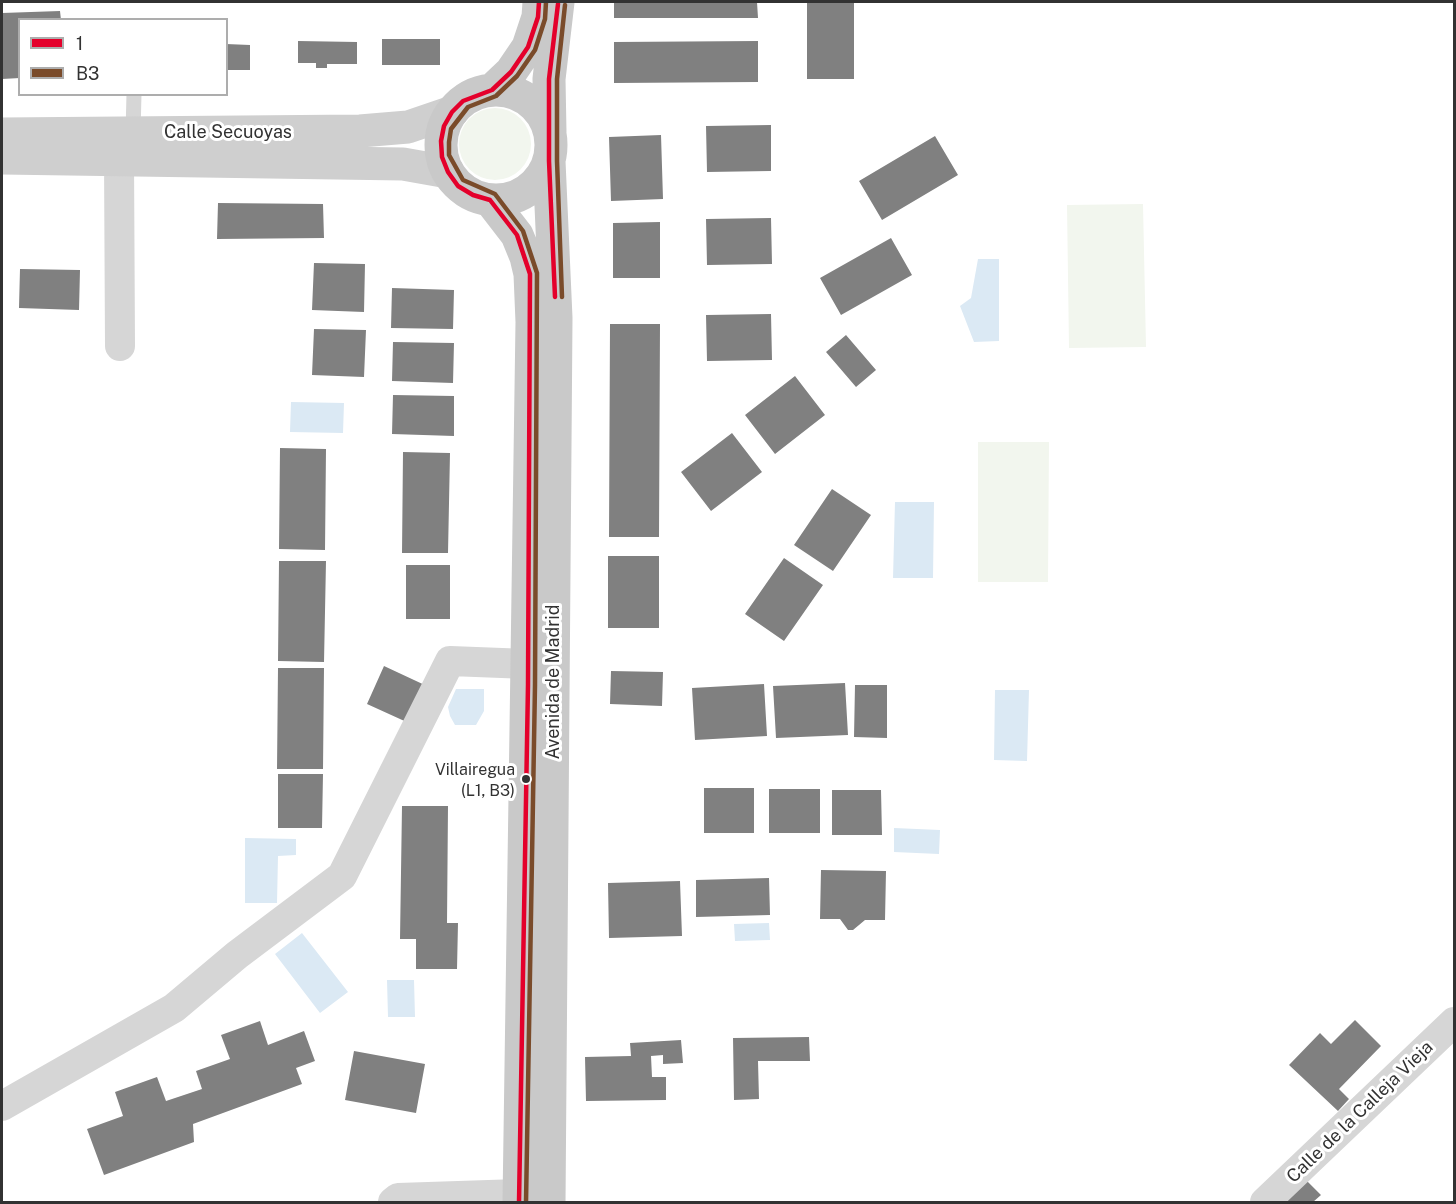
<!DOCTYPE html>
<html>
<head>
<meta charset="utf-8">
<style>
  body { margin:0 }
  #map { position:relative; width:1456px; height:1204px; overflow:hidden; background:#fff; font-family:"Public Sans",sans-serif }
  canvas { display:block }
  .frame { position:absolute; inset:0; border:3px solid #323232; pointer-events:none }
  .legend { position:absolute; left:18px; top:18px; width:210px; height:78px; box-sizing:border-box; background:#fff; border:2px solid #adadad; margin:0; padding:8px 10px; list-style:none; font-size:18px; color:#323232 }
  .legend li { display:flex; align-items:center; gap:12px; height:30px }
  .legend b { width:30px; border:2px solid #adadad }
</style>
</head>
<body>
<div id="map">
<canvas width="1456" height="1204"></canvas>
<div class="frame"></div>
<ul class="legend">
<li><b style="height:8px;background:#e4002b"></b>1</li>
<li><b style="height:8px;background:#7a4b2a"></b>B3</li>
</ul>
</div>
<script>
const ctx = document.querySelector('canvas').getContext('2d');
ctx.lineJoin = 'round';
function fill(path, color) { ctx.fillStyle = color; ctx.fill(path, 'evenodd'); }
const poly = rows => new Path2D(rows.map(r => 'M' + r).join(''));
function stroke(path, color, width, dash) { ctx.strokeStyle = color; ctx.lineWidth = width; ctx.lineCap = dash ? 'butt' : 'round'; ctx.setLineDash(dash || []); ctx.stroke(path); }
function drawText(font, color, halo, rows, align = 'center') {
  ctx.font = font + ' "Public Sans",sans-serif'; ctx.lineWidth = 6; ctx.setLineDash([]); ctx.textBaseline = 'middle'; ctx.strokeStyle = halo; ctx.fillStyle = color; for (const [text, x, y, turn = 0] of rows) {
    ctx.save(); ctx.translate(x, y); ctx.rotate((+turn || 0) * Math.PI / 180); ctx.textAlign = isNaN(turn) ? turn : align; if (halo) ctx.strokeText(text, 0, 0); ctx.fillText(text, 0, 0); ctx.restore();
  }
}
fill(poly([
  '459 144a36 36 0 1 1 72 0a36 36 0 1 1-72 0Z',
  [1143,204,1146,347,1069,348,1067,205],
  [978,442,1049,442,1048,582,978,582]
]), '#f2f6ee');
fill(poly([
  [978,259,999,259,999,341,974,342,960,306,971,298],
  [291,402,344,403,343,433,290,432],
  [895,502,934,502,933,578,893,578],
  [456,689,484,689,484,711,476,725,455,725,450,716,448,707],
  [995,690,1029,690,1027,761,994,760],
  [894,828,940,830,939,854,894,852],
  [245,838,296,839,296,855,278,856,277,903,245,903],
  [769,923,770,940,735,941,734,924],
  [302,933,348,992,320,1013,275,954],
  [387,980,414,980,415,1017,388,1017]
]), '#dbe9f4');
fill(poly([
  [614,2,757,2,758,18,614,18],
  [807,2,854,2,854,79,807,79],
  [60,11,61,20,20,20,20,78,2,79,2,13],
  [382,39,440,39,440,65,382,65],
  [298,41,357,42,357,64,327,64,327,68,316,68,316,63,298,63],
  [758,41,758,82,614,83,614,42],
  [226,44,250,45,250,70,226,70],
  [771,125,771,171,707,172,706,126],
  [661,135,663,199,611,201,609,137],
  [935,136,958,175,882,220,859,181],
  [218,203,323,204,324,238,217,239],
  [771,218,772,264,707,265,706,219],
  [660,222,660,278,613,278,613,223],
  [891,238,912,275,841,315,820,278],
  [314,263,365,264,364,312,312,310],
  [20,269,80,270,79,310,19,308],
  [392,288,454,290,453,329,391,328],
  [771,314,772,360,707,361,706,315],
  [610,324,660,324,659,537,609,537],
  [314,329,366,330,364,377,312,375],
  [846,335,876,370,856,387,826,352],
  [393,342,454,343,453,383,392,381],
  [795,376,825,415,775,454,745,415],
  [393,395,454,396,454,436,392,434],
  [732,433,762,472,711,511,681,472],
  [280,448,326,449,325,550,279,549],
  [403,452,450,453,448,553,402,553],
  [832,489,871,515,833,571,794,545],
  [608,556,659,556,659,628,608,628],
  [784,558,823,585,784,641,745,614],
  [279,561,326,561,324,662,278,661],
  [406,565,450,565,450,619,406,619],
  [384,666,429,687,411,724,367,704],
  [278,668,324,668,323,769,277,769],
  [611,671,663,672,662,706,610,704],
  [845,683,848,735,776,738,773,686],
  [764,684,767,736,695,740,692,688],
  [855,685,887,685,887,738,854,737],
  [278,774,323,774,322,828,278,828],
  [704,788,754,788,754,833,704,833],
  [769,789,820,789,820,833,769,833],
  [832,790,881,790,882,835,832,835],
  [402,806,448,806,447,923,458,923,457,969,416,969,416,939,400,939],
  [821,870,886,871,885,920,865,920,853,930,848,930,840,919,820,919],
  [769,878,770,915,696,917,696,880],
  [680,881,682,936,609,938,608,883],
  [1355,1020,1381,1046,1339,1089,1349,1099,1338,1111,1289,1065,1320,1033,1331,1044],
  [260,1021,268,1045,304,1031,315,1061,296,1068,302,1084,193,1124,194,1142,104,1175,87,1129,123,1116,115,1092,157,1077,166,1101,202,1089,196,1071,230,1059,221,1035],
  [809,1037,810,1061,758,1061,759,1099,734,1100,733,1038],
  [681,1040,683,1063,663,1064,663,1055,651,1056,652,1077,666,1077,666,1100,586,1101,585,1057,631,1056,630,1043],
  [354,1051,425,1064,416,1113,345,1100],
  [1307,1181,1321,1195,1313,1202,1286,1202]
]), '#808080');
stroke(poly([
  [133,133,134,94]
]), '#d6d6d6', 15);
stroke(poly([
  [119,158,120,346],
  [2,1106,174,1008,237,955,342,876,450,661,528,664],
  [393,1202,398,1198,519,1194],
  [1265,1202,1454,1022]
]), '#d6d6d6', 30);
stroke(poly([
  [2,134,360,131,408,127,452,112],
  [2,158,403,164,448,172]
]), '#cfcfcf', 33);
stroke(poly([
  [492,90,511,72,528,47,538,17,539,2],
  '441 145a55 55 0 1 1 110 0a55 55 0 1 1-110 0Z',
  [550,132,549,79,558,2],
  [549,161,556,318,549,1202],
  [490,200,517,235,526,257,530,274,532,322,519,1202]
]), '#c9c9c9', 33);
stroke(poly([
  [555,297,549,161,549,79,558,4],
  [519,1202,528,685,530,274,517,235,490,200,473,195,458,186,448,172,442,157,441,141,444,126,452,112,463,101,492,90,511,72,528,47,538,17,539,2]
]), '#e4002b', 4.5);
stroke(poly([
  [562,297,557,161,557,79,565,5],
  [526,1202,535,685,537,273,523,231,495,194,463,180,449,155,449,142,451,129,468,107,496,96,517,76,535,50,545,19,546,2]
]), '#7a4b2a', 4.5);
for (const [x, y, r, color] of [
  [526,779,5,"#323232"]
]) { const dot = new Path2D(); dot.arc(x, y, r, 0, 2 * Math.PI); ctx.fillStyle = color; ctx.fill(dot); stroke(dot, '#fff', 2); }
drawText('16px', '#323232', '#fff', [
  ["Villairegua",515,770],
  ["(L1, B3)",515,791]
], 'right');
drawText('18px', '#323232', '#fff', [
  ["Calle Secuoyas",228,132],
  ["Avenida de Madrid",553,682,-90],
  ["Calle de la Calleja Vieja",1360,1112,-44]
]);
</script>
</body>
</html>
